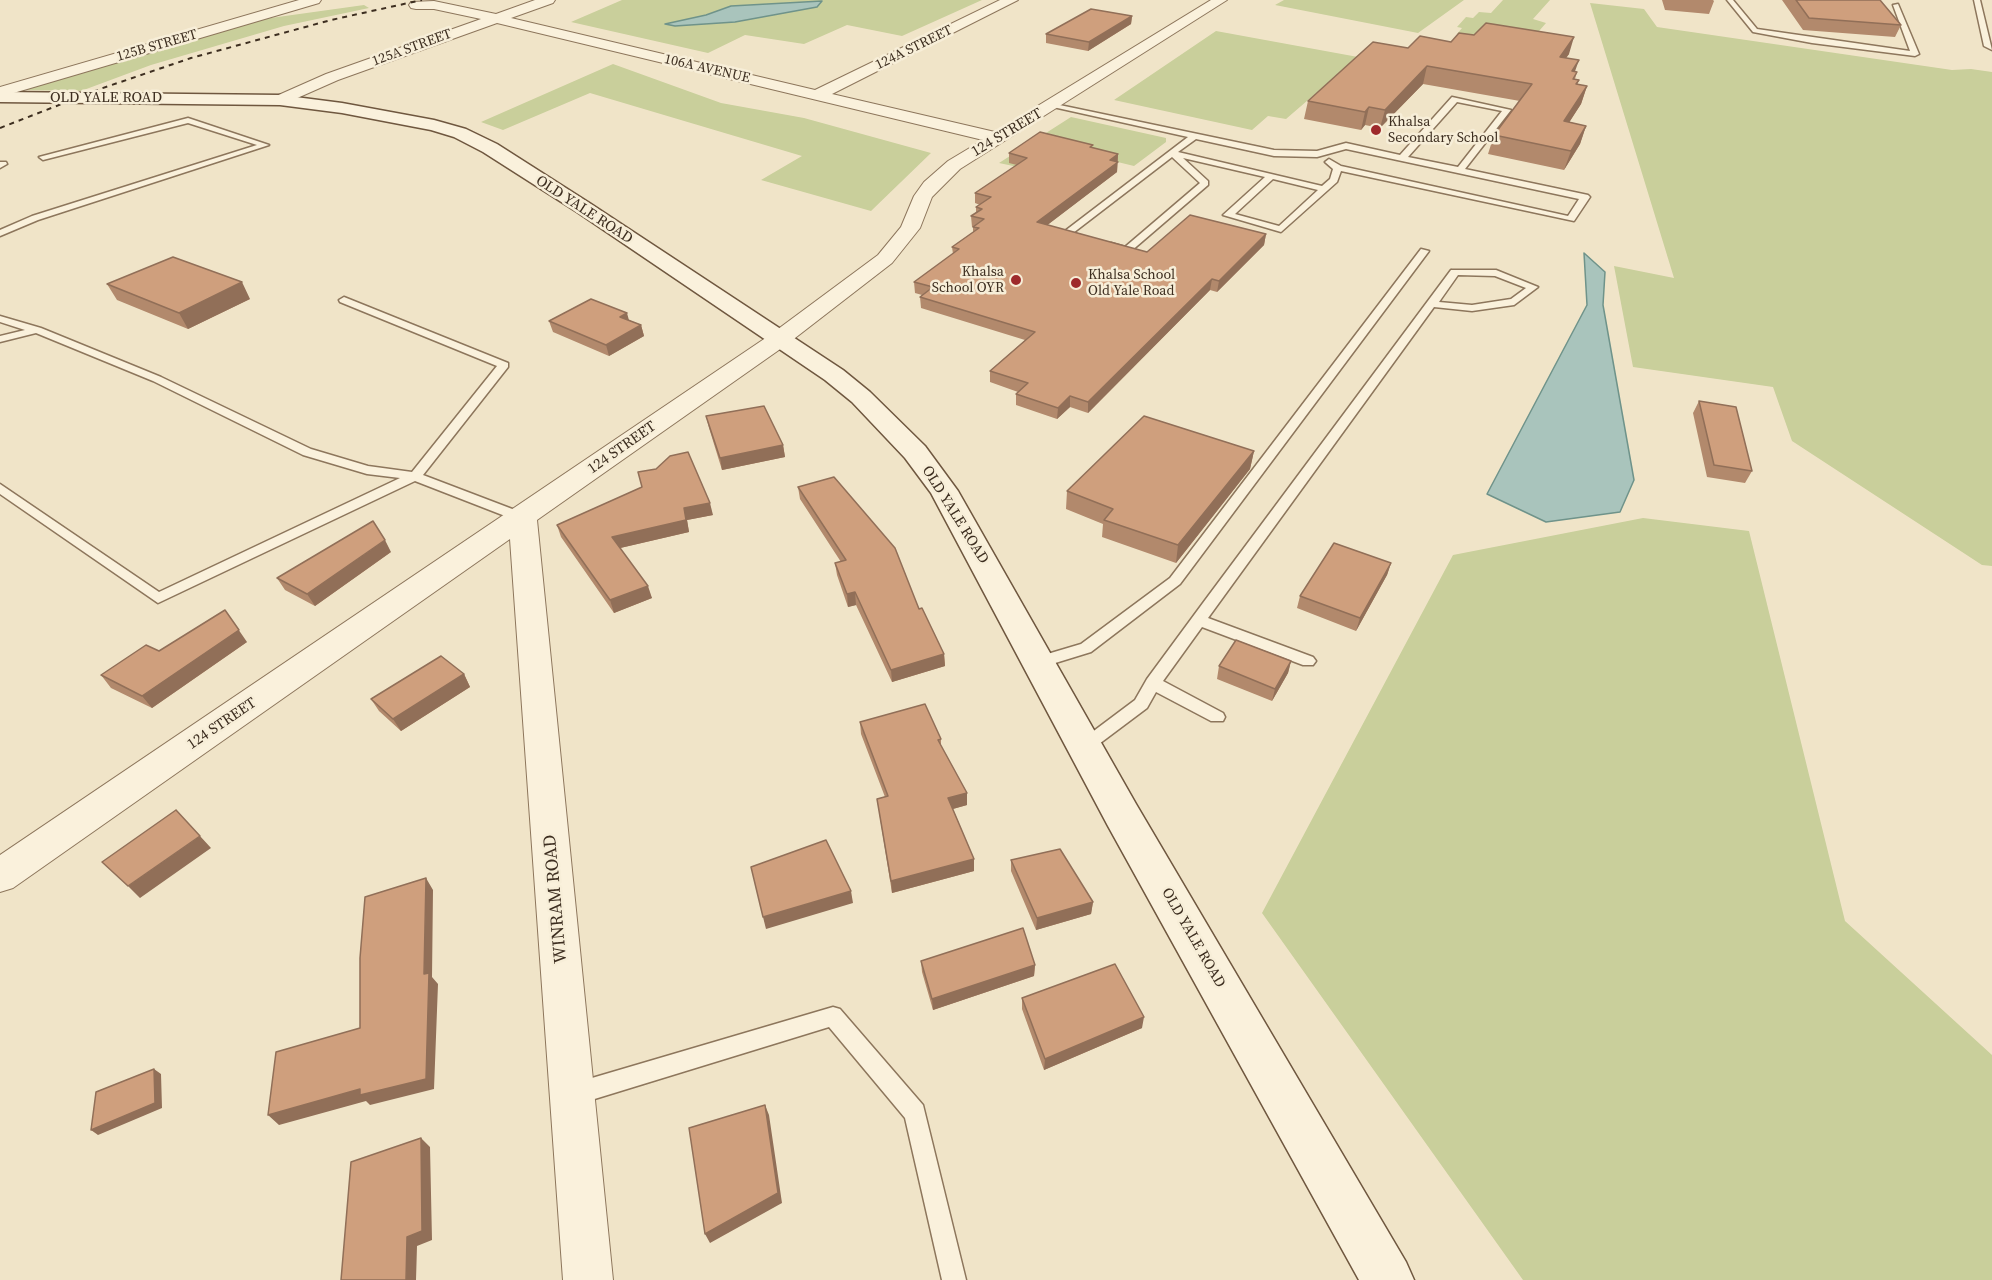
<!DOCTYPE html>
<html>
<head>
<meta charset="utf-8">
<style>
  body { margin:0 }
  canvas { display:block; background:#f0e4c8 }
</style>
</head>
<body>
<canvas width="1992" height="1280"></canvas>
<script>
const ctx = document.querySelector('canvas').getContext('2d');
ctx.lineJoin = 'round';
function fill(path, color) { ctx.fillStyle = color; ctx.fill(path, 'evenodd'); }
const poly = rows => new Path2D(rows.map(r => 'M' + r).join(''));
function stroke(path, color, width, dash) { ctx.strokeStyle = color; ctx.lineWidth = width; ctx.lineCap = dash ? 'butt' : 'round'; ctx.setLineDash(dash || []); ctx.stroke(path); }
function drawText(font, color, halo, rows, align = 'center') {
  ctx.font = font + ' "Source Serif 4",serif'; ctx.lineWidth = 5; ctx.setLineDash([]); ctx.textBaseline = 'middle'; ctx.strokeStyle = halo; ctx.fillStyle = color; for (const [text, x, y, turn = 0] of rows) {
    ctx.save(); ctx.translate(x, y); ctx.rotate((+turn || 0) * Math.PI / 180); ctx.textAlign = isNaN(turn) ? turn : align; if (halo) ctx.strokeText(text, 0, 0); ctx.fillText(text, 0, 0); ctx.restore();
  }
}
fill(poly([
  [622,0,982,0,902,36,847,25,804,44,745,35,708,53,571,22],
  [822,1,817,7,735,22,675,26,667,24,706,15,731,6],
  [1284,0,1464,0,1418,33,1275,5],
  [1503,0,1550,0,1533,19,1546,23,1526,46,1457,34,1462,28,1457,27,1466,17,1473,18,1479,12,1491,13],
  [1590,3,1644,9,1657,27,1952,70,1971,69,1992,72,1992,566,1982,565,1792,441,1773,387,1633,367,1614,266,1674,278],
  [364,5,369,8,284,26,151,65,81,91,25,90,242,22],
  [1216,31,1358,57,1286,119,1268,116,1252,130,1114,100],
  [613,64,721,103,804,118,931,153,871,211,761,180,802,156,590,93,503,130,481,122],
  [1071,117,1166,138,1166,142,1134,166,1089,155,1018,167,999,163],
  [1643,518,1749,531,1845,921,1992,1055,1992,1280,1523,1280,1262,913,1453,555]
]), '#c9cf9b');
const water = poly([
  [822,1,817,7,735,22,675,26,665,24,706,15,731,6,822,1],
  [1584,253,1605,272,1603,305,1634,480,1620,512,1546,522,1487,494,1587,305,1584,253]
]);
fill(water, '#a9c4bc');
stroke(water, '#6f938a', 1.5);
const lane = poly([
  [1727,0,1733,0,1757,29,1910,51,1893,5,1898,4,1919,54,1915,56,1812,43,1753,32,1727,0],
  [1974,0,1980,0,1992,50,1984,46,1974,0],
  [1452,97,1511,110,1465,169,1588,195,1590,197,1574,221,1341,171,1337,182,1281,232,1223,215,1265,177,1183,158,1208,181,1208,185,1130,252,1108,248,1106,246,1111,243,1125,247,1200,183,1172,157,1073,233,1082,236,1082,240,1076,240,1061,234,1188,137,1053,107,1050,107,1050,103,1274,150,1317,151,1346,143,1400,155,1452,97],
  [1457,102,1502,111,1458,167,1408,157,1457,102],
  [1196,139,1274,156,1317,157,1346,149,1579,199,1568,216,1341,166,1329,159,1325,162,1333,169,1330,179,1322,186,1178,152,1196,139],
  [1273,179,1318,190,1279,226,1235,214,1273,179],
  [188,118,269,145,38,220,0,236,0,230,32,216,257,145,188,123,43,160,39,157,188,118],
  [0,162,6,162,7,164,0,168,0,162],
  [1421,249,1429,251,1180,584,1091,652,1039,668,1034,666,1031,662,1034,658,1081,644,1170,578,1421,249],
  [1451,270,1496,270,1538,287,1514,305,1472,311,1434,307,1208,618,1313,657,1316,661,1313,665,1303,665,1202,627,1163,681,1223,713,1225,717,1223,721,1211,721,1156,692,1147,708,1091,750,1085,752,1079,750,1077,746,1079,742,1135,700,1147,679,1203,603,1451,270],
  [1458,275,1495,276,1526,288,1511,299,1472,305,1439,302,1458,275],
  [344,297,508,363,508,367,423,475,528,515,530,518,528,521,518,521,415,481,158,603,0,494,0,484,159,592,400,478,367,474,303,455,153,381,36,333,0,342,0,336,25,330,0,322,0,316,41,328,161,377,311,449,368,466,412,472,497,366,340,302,339,300,344,297],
  [833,1007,840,1009,923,1105,966,1280,942,1280,905,1118,829,1027,575,1105,568,1101,564,1094,568,1087,575,1083,833,1007]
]);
const street = poly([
  [299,0,321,0,319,3,0,97,0,87,299,0],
  [535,0,555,0,553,3,511,18,815,90,1000,0,1018,0,832,94,995,132,1211,0,1227,0,960,169,932,197,920,228,892,263,786,345,537,520,613,1280,563,1280,510,539,13,888,0,892,0,855,770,335,878,255,901,227,914,196,924,182,948,161,983,140,497,23,338,80,286,103,274,103,272,100,274,97,326,74,481,19,434,9,416,9,411,8,409,5,411,2,434,1,496,14,535,0]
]);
const secondary = poly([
  [0,92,280,95,342,103,434,120,466,129,497,144,591,204,843,370,870,392,925,446,958,491,1136,804,1406,1262,1414,1280,1359,1280,1108,826,931,493,905,458,852,402,825,380,577,212,483,152,454,137,431,130,342,113,280,105,0,102,0,92]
]);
stroke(lane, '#8d765c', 3);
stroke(street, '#8d765c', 2);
stroke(secondary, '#6f573f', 3);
fill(lane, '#faf1dc');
fill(street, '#faf1dc');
fill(secondary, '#faf1dc');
stroke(poly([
  [0,128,100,89,191,58,331,20,422,0]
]), '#3d2e20', 2, [5, 5]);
fill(poly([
  [1662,0,1713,0,1714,1,1709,14,1665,10],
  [1782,0,1880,0,1901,25,1895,37,1803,30],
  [1132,16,1131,24,1088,51,1046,43,1046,34],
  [1451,42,1569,54,1566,58,1575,71,1577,72,1575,79,1579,80,1577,85,1587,86,1581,104,1569,122,1586,126,1580,144,1564,170,1488,154,1494,135,1520,101,1423,84,1380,128,1365,125,1361,130,1304,119,1308,101,1408,48],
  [1093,148,1118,154,1117,172,1047,225,1147,252,1266,234,1264,245,1217,292,1210,290,1088,413,1070,407,1057,419,1016,405,1016,394,1018,392,990,382,990,371,1025,340,921,308,920,297,922,295,915,293,914,282,953,254,952,247,973,232,973,227,972,227,971,216,976,213,976,207,980,205,975,203,975,193,1017,165,1009,163,1009,153],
  [107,284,250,299,188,329,117,300],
  [629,320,641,325,644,336,609,356,553,332,549,321],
  [1699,401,1752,471,1745,483,1707,477,1693,413],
  [706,416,783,445,785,457,722,470,709,428],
  [1254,451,1250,469,1176,563,1102,537,1103,524,1066,509,1067,491],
  [642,487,713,515,687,520,689,532,620,548,652,598,614,613,561,537,557,525],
  [798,487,919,609,944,654,945,666,892,682,856,605,848,607,837,575,835,563,841,562,800,499],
  [391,552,315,606,285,590,277,578],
  [1391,563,1387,575,1356,631,1297,608,1300,596],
  [247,642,152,708,111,688,101,675,159,651],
  [1291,661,1288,673,1272,701,1217,679,1219,666],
  [464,674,470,687,401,731,379,711,371,699],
  [860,722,941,739,941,746,967,793,967,805,953,809,974,859,974,871,892,893,877,799,885,797,861,734],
  [1011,860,1093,902,1091,914,1036,930,1011,871],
  [921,961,1035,965,1034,976,933,1010,922,972],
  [1022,998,1142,1028,1044,1070,1022,1009]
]), '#b2896c');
fill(poly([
  [1132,16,1131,24,1088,51,1089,42],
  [1574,37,1569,54,1554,74,1560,57],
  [1579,60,1573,77,1572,71],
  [1427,66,1423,84,1380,128,1385,110],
  [1587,86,1581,104,1558,140,1564,121],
  [1369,107,1365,125,1361,130,1365,112],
  [1586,126,1580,144,1564,170,1571,151],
  [1118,154,1117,172,1037,233,1037,222],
  [1266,234,1264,245,1217,292,1219,281],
  [1212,279,1210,290,1088,413,1088,402],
  [242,282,250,299,188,329,179,313],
  [627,313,630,324,620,317],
  [641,325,644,336,609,356,606,345],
  [1070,396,1070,407,1057,419,1058,408],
  [783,445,785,457,722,470,720,458],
  [1254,451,1250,469,1176,563,1178,545],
  [710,503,713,515,687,520,689,532,616,549,612,537,684,508],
  [385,540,391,552,315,606,307,594],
  [1391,563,1387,575,1356,631,1360,618],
  [648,586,652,598,614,613,610,600],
  [855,592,856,605,848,607,847,594],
  [225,610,247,642,152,708,142,696],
  [944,654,945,666,892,682,891,670],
  [1291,661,1288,673,1272,701,1275,689],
  [464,674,470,687,401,731,393,719],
  [967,793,967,805,949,810,948,798],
  [200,836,211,848,140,898,128,886],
  [974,859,974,871,892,893,891,881],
  [426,878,433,890,432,977,438,984,434,1089,370,1105,366,1101,279,1125,268,1115,424,974],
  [851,891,853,903,766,929,763,917],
  [1093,902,1091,914,1036,930,1037,918],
  [1035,965,1034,976,933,1010,932,999],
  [1144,1017,1142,1028,1044,1070,1045,1059],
  [154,1069,161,1074,162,1108,98,1135,91,1130],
  [765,1105,769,1115,782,1203,710,1243,705,1234],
  [421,1138,430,1147,432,1240,417,1246,416,1280,406,1280,407,1237]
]), '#916f58');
const building = poly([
  [1796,0,1880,0,1901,25,1809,18,1796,0],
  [1091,9,1132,16,1089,42,1046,34,1091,9],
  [1486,23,1574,37,1560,57,1579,60,1572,71,1577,72,1573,79,1579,80,1576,84,1587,86,1564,121,1586,126,1571,151,1494,135,1532,84,1427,66,1385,110,1369,107,1365,112,1308,101,1373,42,1408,48,1420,36,1451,42,1459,33,1474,35,1486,23],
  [1040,132,1093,145,1090,147,1118,154,1110,160,1118,162,1037,222,1147,252,1190,215,1266,234,1219,281,1212,279,1088,402,1070,396,1058,408,1016,394,1028,383,990,371,1035,332,920,297,933,287,914,282,959,249,952,247,979,228,973,227,984,219,971,216,982,209,976,207,991,197,975,193,1027,158,1009,153,1040,132],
  [173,257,242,282,179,313,107,284,173,257],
  [591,299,627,313,620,317,641,325,606,345,549,321,591,299],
  [1699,401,1736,407,1752,471,1714,465,1699,401],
  [764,406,783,445,720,458,706,416,764,406],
  [1144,416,1254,451,1178,545,1104,520,1113,509,1067,491,1144,416],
  [688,452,710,503,684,508,686,520,612,537,648,586,610,600,557,525,642,487,638,472,656,469,670,456,688,452],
  [834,477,895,548,919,609,922,608,944,654,891,670,855,592,847,594,835,563,846,560,798,487,834,477],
  [373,521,385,540,307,594,277,578,373,521],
  [1334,543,1391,563,1360,618,1300,596,1334,543],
  [225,610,239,630,142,696,101,675,146,645,159,651,225,610],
  [1236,640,1291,661,1275,689,1219,666,1236,640],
  [441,656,464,674,393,719,371,699,441,656],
  [925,704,941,739,938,740,967,793,948,798,974,859,891,881,877,799,888,796,860,722,925,704],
  [176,810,200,836,128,886,102,862,176,810],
  [826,840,851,891,763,917,751,867,826,840],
  [1060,849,1093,902,1037,918,1011,860,1060,849],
  [426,878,424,974,429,973,426,1079,360,1095,360,1089,268,1115,276,1052,360,1028,360,958,365,897,426,878],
  [1023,928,1035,965,932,999,921,961,1023,928],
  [1115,964,1144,1017,1045,1059,1022,998,1115,964],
  [154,1069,155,1103,91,1130,96,1092,154,1069],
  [765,1105,778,1193,705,1234,689,1128,765,1105],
  [421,1138,422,1231,407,1237,406,1280,341,1280,351,1162,421,1138]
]);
fill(building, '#cf9f7d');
stroke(building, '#916f58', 1.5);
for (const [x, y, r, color] of [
  [1376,130,6,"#9e2a2b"],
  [1016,280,6,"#9e2a2b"],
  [1076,283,6,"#9e2a2b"]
]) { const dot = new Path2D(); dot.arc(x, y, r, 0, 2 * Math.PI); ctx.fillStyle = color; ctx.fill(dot); stroke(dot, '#f7eed8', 2); }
drawText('14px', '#3d2e20', '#f7eed8', [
  ["125B STREET",157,46,-16],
  ["125A STREET",412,48,-20],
  ["124A STREET",914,48,-26],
  ["106A AVENUE",707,69,13]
]);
drawText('14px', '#3d2e20', '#f7eed8', [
  ["Khalsa",1388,122],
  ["Secondary School",1388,138],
  ["Khalsa",1004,272,"right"],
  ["School OYR",1004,288,"right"],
  ["Khalsa School",1088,275],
  ["Old Yale Road",1088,291]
], 'left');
drawText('15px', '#3d2e20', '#f7eed8', [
  ["OLD YALE ROAD",106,98],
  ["124 STREET",1007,133,-31],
  ["OLD YALE ROAD",584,210,33],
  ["124 STREET",622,448,-35],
  ["OLD YALE ROAD",955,515,58],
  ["124 STREET",222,724,-34],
  ["OLD YALE ROAD",1193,938,60]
]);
drawText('18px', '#3d2e20', '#f7eed8', [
  ["WINRAM ROAD",556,899,-95]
]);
</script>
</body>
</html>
